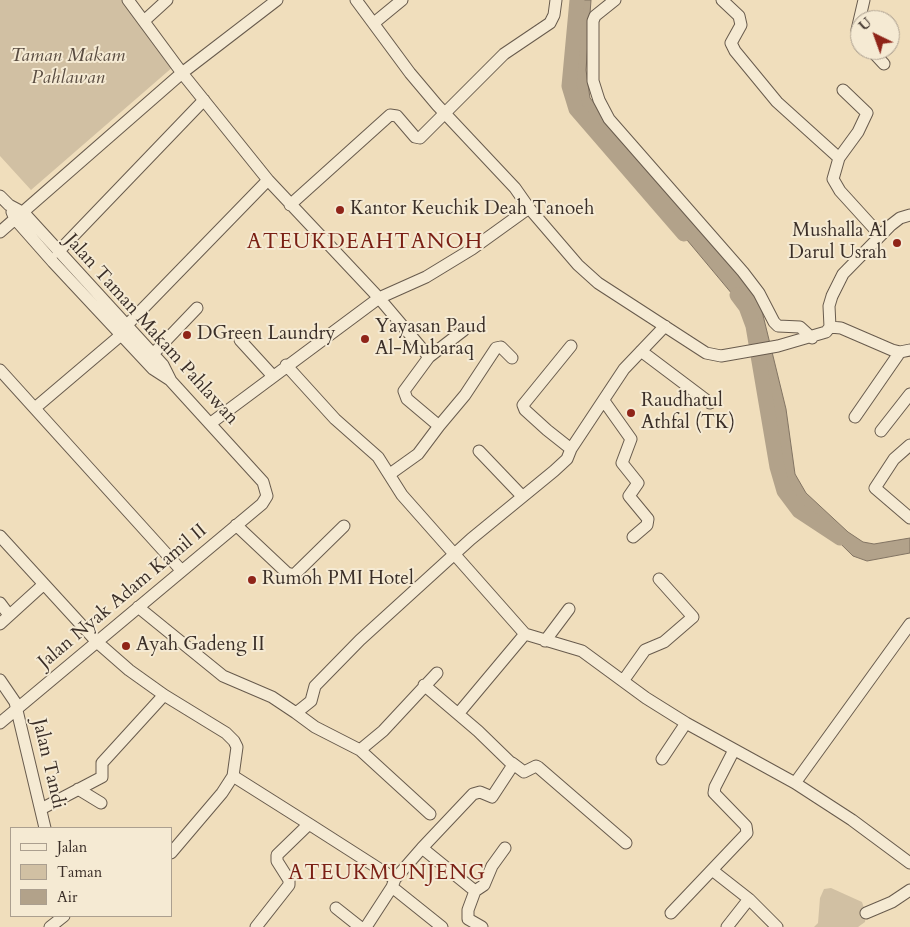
<!DOCTYPE html>
<html>
<head>
<meta charset="utf-8">
<style>
  body { margin:0 }
  #map { position:relative; width:910px; height:927px; overflow:hidden; background:#f0debc; font-family:Cardo,serif }
  canvas { display:block }
  .legend { position:absolute; left:10px; top:827px; width:162px; height:90px; box-sizing:border-box; background:#f5ead3; border:1px solid #ab9f8f; margin:0; padding:6px 9px; list-style:none; font-size:15px; color:#3b2f28 }
  .legend li { display:flex; align-items:center; gap:10px; height:25px }
  .legend b { width:25px; border:1px solid #ab9f8f }
  .north { position:absolute; left:850px; top:10px; width:50px; height:50px; box-sizing:border-box; background:#f5ead3; border:1px solid #ab9f8f; border-radius:50%; rotate:318deg; font-size:14px; font-weight:700; line-height:20px; text-align:center; color:#3b2f28 }
  .north::after { content:''; display:block; margin:auto; width:18px; height:22px; background:#8f2418; clip-path:polygon(50% 0,100% 100%,50% 72%,0 100%) }
</style>
</head>
<body>
<div id="map">
<canvas width="910" height="927"></canvas>
<ul class="legend">
<li><b style="height:6px;background:#f5ead3"></b>Jalan</li>
<li><b style="height:14px;background:#d1c0a3"></b>Taman</li>
<li><b style="height:14px;background:#b2a28a"></b>Air</li>
</ul>
<div class="north">U</div>
</div>
<script>
const ctx = document.querySelector('canvas').getContext('2d');
ctx.lineJoin = 'round';
function fill(path, color) { ctx.fillStyle = color; ctx.fill(path, 'evenodd'); }
const poly = rows => new Path2D(rows.map(r => 'M' + r).join(''));
function stroke(path, color, width, dash) { ctx.strokeStyle = color; ctx.lineWidth = width; ctx.lineCap = dash ? 'butt' : 'round'; ctx.setLineDash(dash || []); ctx.stroke(path); }
function drawText(font, color, halo, rows, align = 'center') {
  ctx.font = font + ' Cardo,serif'; ctx.lineWidth = 4; ctx.setLineDash([]); ctx.textBaseline = 'middle'; ctx.strokeStyle = halo; ctx.fillStyle = color; for (const [text, x, y, turn = 0] of rows) {
    ctx.save(); ctx.translate(x, y); ctx.rotate((+turn || 0) * Math.PI / 180); ctx.textAlign = isNaN(turn) ? turn : align; if (halo) ctx.strokeText(text, 0, 0); ctx.fillText(text, 0, 0); ctx.restore();
  }
}
fill(poly([
  [0,0,122,0,174,66,31,190,0,156],
  [831,888,862,902,866,914,865,922,858,927,814,927,818,923,820,898,824,889]
]), '#d1c0a3');
const water = poly([
  [577,0,591,0,586,70,590,98,750,287,760,303,786,409,795,474,806,493,848,532,863,542,874,544,910,538,910,553,867,561,853,556,789,493,748,313,596,131,579,105,572,80,577,0]
]);
fill(water, '#b2a28a');
stroke(water, '#827463', 1);
stroke(poly([
  [577,0,569,86,576,109,684,234],
  [737,295,746,307,753,326,777,467,784,491,799,511,840,538]
]), '#b2a28a', 15);
const minor = poly([
  [356,0,410,73,437,105,515,188,529,208],
  [615,0,595,16,593,21,593,81,599,100,609,119,743,272,759,293,774,322,778,326,800,327,812,338],
  [722,0,739,16,741,25,731,43,735,51,777,102,839,158],
  [144,21,167,0],
  [374,23,402,0],
  [860,39,857,30,864,0],
  [871,50,884,64],
  [843,90,867,113,858,132,839,158,833,179,840,191,880,235],
  [268,180,379,298,429,357],
  [0,196,9,205,24,213,163,365,171,381,263,482,267,496,262,504,0,723],
  [290,205,390,115,397,116,415,137,420,138,504,54,550,23,554,15,556,0],
  [12,212,15,219,53,262,153,369,170,380],
  [0,232,182,73,277,0],
  [58,252,204,100],
  [830,327,841,328,892,350,900,352,910,350],
  [464,330,429,357,404,391,407,399,439,426,465,395,496,348,501,347,512,358],
  [240,340,272,375],
  [571,346,523,405,525,410,547,430,571,449,624,369,665,326],
  [641,351,710,403],
  [153,354,197,308],
  [286,365,335,419,378,457,402,495,525,634,582,651,646,698,686,723,795,783,852,820,910,863],
  [0,370,181,570],
  [604,401,631,439,622,463,638,483,629,496,648,519,647,525,633,537],
  [35,408,121,335,126,326,268,180,182,73,128,0],
  [855,417,900,352],
  [211,423,379,298,426,277,472,249,529,208,578,265,598,283,706,353,721,356,778,346,826,332,830,327,829,306,832,296,843,274,891,225,900,218,910,215],
  [881,431,910,394],
  [910,445,894,459,875,488,910,518],
  [479,451,522,496],
  [390,474,418,454,439,426],
  [236,525,287,573,294,575,344,526],
  [0,536,97,642,129,670,164,695,226,733,234,741,237,747,233,776,309,824,277,855,277,861,289,880,289,885,256,927],
  [0,603,9,615],
  [138,607,223,676,272,697,296,713],
  [0,624,44,584],
  [545,641,569,609],
  [0,680,15,702,45,828],
  [623,681,645,650,664,642,693,617,659,579],
  [458,714,525,634],
  [360,750,383,731,437,673],
  [662,759,686,723],
  [512,763,524,772,536,766,538,767,626,843],
  [795,783,910,624],
  [78,789,101,803],
  [41,809,102,777,102,763,164,695],
  [430,814,360,750,315,727,296,713,311,701,315,686,360,640,471,539,554,471,567,459,571,449],
  [309,824,395,879,392,887,366,927],
  [422,848,473,794,480,792,492,797,513,765,478,731,424,685],
  [171,853,222,793,233,776],
  [712,870,749,899,777,927],
  [395,879,422,848,475,891],
  [392,887,442,927],
  [336,908,360,927],
  [671,913,747,833,746,826,714,793,715,787,734,750],
  [866,913,892,902,910,890],
  [50,927,64,916],
  [482,927,468,919,468,910,475,891,484,885,492,866,505,848],
  [727,927,749,899]
]);
stroke(minor, '#685b4d', 13);
stroke(minor, '#f5ead3', 11);
for (const [x, y, r, color] of [
  [340,210,5,"#8f2418"],
  [897,243,5,"#8f2418"],
  [187,335,5,"#8f2418"],
  [365,339,5,"#8f2418"],
  [631,413,5,"#8f2418"],
  [252,580,5,"#8f2418"],
  [126,646,5,"#8f2418"]
]) { const dot = new Path2D(); dot.arc(x, y, r, 0, 2 * Math.PI); ctx.fillStyle = color; ctx.fill(dot); stroke(dot, '#f5ead3', 2); }
drawText('italic 19px', '#594c41', '#f5ead3', [
  ["Taman Makam",68,57],
  ["Pahlawan",68,79]
]);
drawText('19px', '#3b2f28', '#f5ead3', [
  ["Kantor Keuchik Deah Tanoeh",350,210],
  ["Mushalla Al",887,232,"right"],
  ["Darul Usrah",887,254,"right"],
  ["Yayasan Paud",375,328],
  ["Al-Mubaraq",375,350],
  ["DGreen Laundry",197,335],
  ["Raudhatul",641,402],
  ["Athfal (TK)",641,424],
  ["Rumoh PMI Hotel",262,580],
  ["Ayah Gadeng II",136,646]
], 'left');
drawText('19px', '#3b2f28', '#f5ead3', [
  ["Jalan Taman Makam Pahlawan",151,330,48],
  ["Jalan Nyak Adam Kamil II",123,597,-40],
  ["Jalan Tandi",48,764,77]
]);
ctx.letterSpacing = '1px';
drawText('21px', '#7a1f14', '#f5ead3', [
  ["ATEUKDEAHTANOH",365,243],
  ["ATEUKMUNJENG",387,874]
]);
ctx.letterSpacing = '0px';
</script>
</body>
</html>
